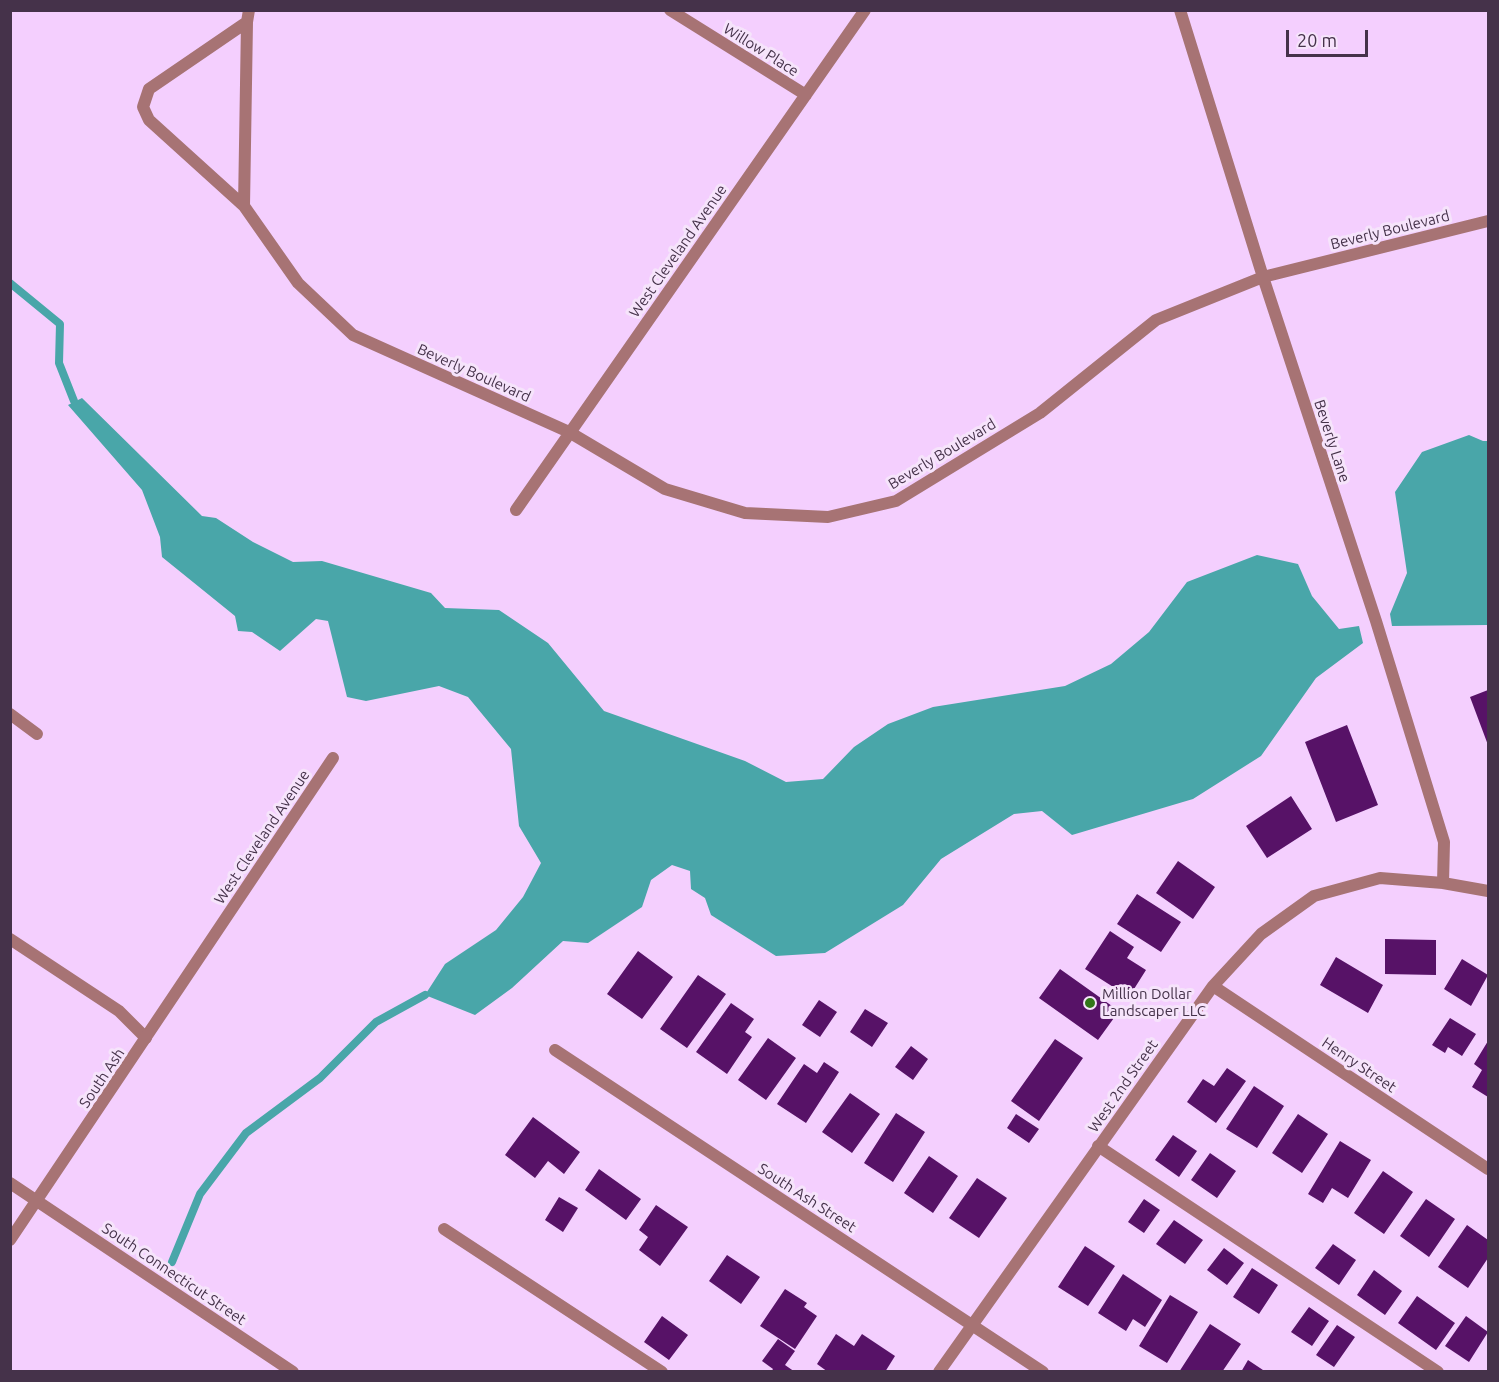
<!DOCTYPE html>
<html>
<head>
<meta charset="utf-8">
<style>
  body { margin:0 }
  #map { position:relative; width:1499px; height:1382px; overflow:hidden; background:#f4cffe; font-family:Ubuntu,sans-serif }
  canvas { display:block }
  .frame { position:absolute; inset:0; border:12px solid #45324a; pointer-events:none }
  .scale { position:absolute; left:1286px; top:30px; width:82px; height:27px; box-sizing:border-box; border:3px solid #45324a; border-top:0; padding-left:8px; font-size:18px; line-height:21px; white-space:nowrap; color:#45324a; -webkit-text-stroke:4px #f6e4fb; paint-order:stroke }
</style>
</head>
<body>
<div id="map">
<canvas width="1499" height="1382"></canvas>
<div class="frame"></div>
<div class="scale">20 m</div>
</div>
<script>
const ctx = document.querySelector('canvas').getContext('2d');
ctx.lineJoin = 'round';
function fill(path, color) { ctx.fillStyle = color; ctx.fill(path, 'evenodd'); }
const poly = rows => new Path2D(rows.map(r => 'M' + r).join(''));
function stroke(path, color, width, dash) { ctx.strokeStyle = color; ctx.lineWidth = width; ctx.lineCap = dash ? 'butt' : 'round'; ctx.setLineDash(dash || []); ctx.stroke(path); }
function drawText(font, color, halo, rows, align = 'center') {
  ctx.font = font + ' Ubuntu,sans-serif'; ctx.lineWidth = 6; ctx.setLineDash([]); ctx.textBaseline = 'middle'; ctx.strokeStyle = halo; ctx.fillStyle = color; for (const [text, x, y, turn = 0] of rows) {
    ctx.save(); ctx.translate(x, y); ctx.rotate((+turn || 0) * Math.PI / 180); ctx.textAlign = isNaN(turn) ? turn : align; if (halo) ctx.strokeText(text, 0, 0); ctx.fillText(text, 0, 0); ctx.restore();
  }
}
fill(poly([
  [82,398,202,516,216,518,253,542,293,562,322,561,431,593,445,608,499,610,548,643,604,711,745,761,786,782,823,779,854,747,888,724,933,707,1065,686,1111,664,1149,632,1187,582,1257,555,1298,564,1312,596,1339,629,1359,626,1363,643,1316,678,1261,756,1193,799,1072,835,1042,811,1014,814,941,859,903,905,825,953,776,956,711,915,705,898,691,889,690,871,672,865,651,880,642,907,588,943,563,941,512,988,475,1015,425,995,445,964,496,930,523,897,541,863,519,826,511,749,468,697,439,686,366,701,347,697,328,621,316,619,280,651,252,632,238,631,235,616,162,557,160,537,142,490,68,405],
  [1469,435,1483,441,1488,441,1488,625,1392,626,1390,614,1407,573,1395,492,1422,452]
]), '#49a6a9');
stroke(poly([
  [10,283,60,324,59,363,74,401],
  [172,1262,200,1194,246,1133,320,1078,376,1022,425,995]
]), '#49a6a9', 8);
fill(poly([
  [1488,690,1488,745,1470,697],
  [1347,725,1378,805,1336,822,1305,742],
  [1291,796,1312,829,1267,858,1246,826],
  [1178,861,1215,887,1193,919,1156,893],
  [1137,894,1181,922,1161,952,1117,924],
  [1110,931,1134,947,1127,958,1146,970,1129,997,1085,969],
  [1385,939,1436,940,1436,975,1385,974],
  [638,951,673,977,642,1019,607,994],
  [1336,957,1383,985,1368,1013,1320,985],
  [1462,959,1488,975,1471,1006,1444,989],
  [1060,969,1119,1011,1098,1040,1039,998],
  [698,975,726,994,687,1048,660,1029],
  [819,1000,837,1012,820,1037,802,1025],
  [731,1003,754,1019,745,1032,752,1037,727,1074,696,1052],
  [865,1009,888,1023,872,1047,850,1032],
  [1450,1018,1476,1034,1462,1056,1448,1047,1445,1053,1432,1045],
  [768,1038,796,1058,766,1100,738,1080],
  [1055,1039,1083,1058,1039,1121,1011,1101],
  [1488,1041,1488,1097,1472,1087,1482,1070,1474,1064],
  [911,1046,928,1059,913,1080,895,1067],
  [824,1062,839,1072,806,1123,777,1104,804,1064,817,1073],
  [1227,1068,1246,1081,1216,1123,1187,1102,1203,1079,1214,1086],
  [1254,1086,1284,1106,1257,1148,1226,1129],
  [850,1093,880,1114,852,1153,822,1132],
  [896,1113,925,1132,893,1182,864,1163],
  [1016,1114,1039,1129,1029,1143,1007,1128],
  [1298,1114,1328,1134,1302,1173,1272,1153],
  [533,1117,580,1152,564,1174,548,1161,535,1178,505,1155],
  [1173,1135,1197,1151,1179,1177,1155,1160],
  [1340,1141,1371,1160,1348,1198,1332,1188,1323,1203,1308,1194],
  [1210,1153,1236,1171,1217,1198,1191,1180],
  [929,1156,958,1176,933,1213,904,1193],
  [599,1169,641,1199,626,1220,585,1190],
  [1383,1171,1413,1192,1384,1234,1354,1213],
  [977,1178,1007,1198,979,1238,949,1218],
  [559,1197,578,1208,563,1232,545,1220],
  [1144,1199,1160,1210,1144,1233,1128,1222],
  [1426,1199,1455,1219,1429,1257,1400,1236],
  [656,1205,688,1227,660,1266,639,1250,648,1237,639,1230],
  [1174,1220,1203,1240,1185,1264,1156,1244],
  [1467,1225,1488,1240,1488,1258,1468,1288,1438,1267],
  [1333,1244,1356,1260,1339,1285,1315,1268],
  [1085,1246,1115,1266,1088,1306,1058,1287],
  [1224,1248,1244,1263,1227,1285,1207,1270],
  [727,1255,760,1277,741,1304,709,1281],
  [1252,1268,1278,1285,1259,1314,1233,1297],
  [1374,1270,1402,1291,1385,1315,1357,1295],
  [1123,1274,1162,1300,1145,1327,1133,1319,1126,1331,1098,1313],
  [785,1289,807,1303,804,1307,817,1316,795,1349,760,1326],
  [1170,1295,1198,1312,1167,1363,1139,1346],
  [1417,1296,1455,1323,1436,1350,1398,1323],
  [1309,1307,1329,1321,1312,1346,1291,1332],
  [662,1316,688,1335,669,1360,644,1342],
  [1466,1316,1488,1332,1469,1362,1445,1346],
  [1210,1324,1241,1344,1222,1372,1179,1372],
  [1337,1325,1355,1337,1334,1367,1316,1355],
  [836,1334,854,1346,862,1334,895,1356,885,1372,828,1372,817,1364],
  [778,1339,795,1351,785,1365,795,1372,771,1372,773,1369,762,1361],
  [1248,1360,1266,1372,1241,1372]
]), '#571267');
stroke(poly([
  [10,939,119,1011,146,1038],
  [1098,1146,1438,1372],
  [444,1229,662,1372]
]), '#a77374', 12);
stroke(poly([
  [249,10,247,22,244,206,298,283,353,335,569,432,665,489,745,513,828,517,896,501,1040,413,1156,320,1263,277,1488,221],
  [670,10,806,95],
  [1180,10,1263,277,1376,621,1444,842,1443,883],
  [244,206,149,120,143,107,149,89,247,22],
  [516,510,865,10],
  [10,714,37,734],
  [1213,986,1488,1169],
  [555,1050,1043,1372],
  [10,1183,293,1372],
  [10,1240,333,758],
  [939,1372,1213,986,1261,934,1314,896,1380,878,1443,883,1488,891]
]), '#a77374', 12);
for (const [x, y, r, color] of [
  [1090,1003,6,"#327719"]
]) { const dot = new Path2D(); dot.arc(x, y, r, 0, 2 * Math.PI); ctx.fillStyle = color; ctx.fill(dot); stroke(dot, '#f6e4fb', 2); }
drawText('15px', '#45324a', '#f6e4fb', [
  ["Willow Place",761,50,32],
  ["Beverly Boulevard",1390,230,-14],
  ["West Cleveland Avenue",678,251,-55],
  ["Beverly Boulevard",474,373,24],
  ["Beverly Lane",1332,441,72],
  ["Beverly Boulevard",942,454,-31],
  ["West Cleveland Avenue",262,837,-56],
  ["Henry Street",1359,1065,34],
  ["South Ash",102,1078,-56],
  ["West 2nd Street",1123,1086,-55],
  ["South Ash Street",807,1198,33],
  ["South Connecticut Street",174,1274,34]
]);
drawText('15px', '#45324a', '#f6e4fb', [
  ["Million Dollar",1102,994],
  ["Landscaper LLC",1102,1011]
], 'left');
</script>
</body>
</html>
